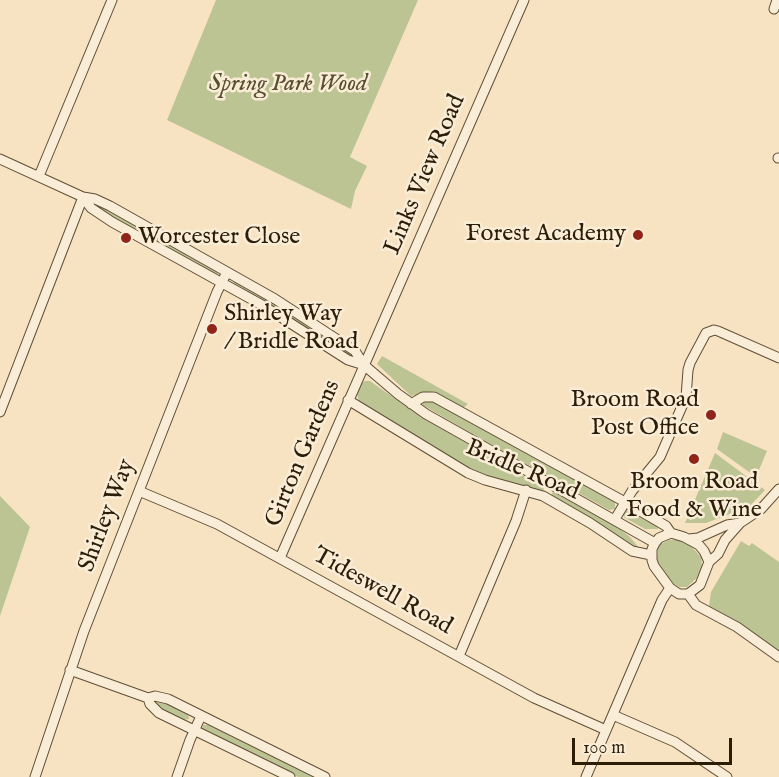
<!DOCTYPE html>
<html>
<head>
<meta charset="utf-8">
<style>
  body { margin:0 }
  #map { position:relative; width:779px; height:777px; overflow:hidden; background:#f7e3c1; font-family:"IM FELL English",serif }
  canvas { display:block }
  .scale { position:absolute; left:572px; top:738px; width:160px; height:27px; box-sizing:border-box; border:3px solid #2c1d07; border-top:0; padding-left:8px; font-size:18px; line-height:21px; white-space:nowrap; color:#2c1d07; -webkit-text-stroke:4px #faedd7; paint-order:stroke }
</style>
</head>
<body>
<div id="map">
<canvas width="779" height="777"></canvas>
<div class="scale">100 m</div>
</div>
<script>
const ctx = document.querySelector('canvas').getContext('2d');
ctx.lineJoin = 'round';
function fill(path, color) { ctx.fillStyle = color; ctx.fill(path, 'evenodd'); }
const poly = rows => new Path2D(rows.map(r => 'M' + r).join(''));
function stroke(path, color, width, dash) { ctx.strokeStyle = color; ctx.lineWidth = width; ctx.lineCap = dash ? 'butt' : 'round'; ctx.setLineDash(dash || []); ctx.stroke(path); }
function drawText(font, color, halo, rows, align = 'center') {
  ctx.font = font + ' "IM FELL English",serif'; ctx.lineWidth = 5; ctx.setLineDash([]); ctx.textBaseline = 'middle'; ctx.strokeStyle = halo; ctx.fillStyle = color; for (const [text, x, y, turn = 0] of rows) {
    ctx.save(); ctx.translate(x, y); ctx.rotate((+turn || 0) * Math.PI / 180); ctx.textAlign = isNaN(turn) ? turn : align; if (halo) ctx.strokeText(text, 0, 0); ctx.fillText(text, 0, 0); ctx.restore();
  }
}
fill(poly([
  [216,0,418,0,350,157,367,166,355,191,351,209,167,120],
  [91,202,103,207,216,270,218,274,216,275,90,205],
  [236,281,323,334,354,355,355,360,231,284],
  [382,356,468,404,463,408,434,391,411,396,377,364],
  [365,381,370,381,421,417,543,487,544,491,496,480,472,471,359,402,357,394,360,384],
  [426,401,433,401,555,467,615,502,615,509,609,510,464,429,423,405,423,402],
  [723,432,767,451,756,477,717,449],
  [715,453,765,490,749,507,706,523,685,523],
  [553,492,613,524,630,537,640,549,637,550,553,497,551,495],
  [0,496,30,527,0,616],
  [626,510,657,526,658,529,645,529,625,518,623,515],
  [669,540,677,540,691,546,701,557,702,566,697,578,687,587,679,587,674,584,657,561,658,548,661,544],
  [741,541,749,546,752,543,779,562,779,651,740,623,709,607,711,592],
  [155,701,165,702,188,715,189,719,183,720,164,711,154,704],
  [203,725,208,725,314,777,298,777,276,767,202,729]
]), '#bdc493');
const minor = poly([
  [774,9,777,0],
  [778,158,779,158],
  [0,159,83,197,95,199,110,206,275,299,355,351,364,365,398,394,426,414,655,543],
  [39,176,112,0],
  [83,197,91,208,112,222,262,305,348,360,364,365],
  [348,400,468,473,485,480,543,496,590,523,632,551,651,555],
  [411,404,423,397,434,397,625,502,666,526,671,533],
  [0,412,83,197],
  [139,491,217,524,534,698,606,730],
  [615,519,632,491,660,457,686,397,688,370,690,363,706,333,714,330,718,331,779,358],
  [671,533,684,537,699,545,704,551,709,562,700,585,688,594,679,594,670,588,654,566,652,560,652,549,655,543,659,538,671,533],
  [689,539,698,538,727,525,740,523],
  [280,558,524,0],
  [709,562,718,554,725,540,740,523,761,509,779,489],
  [688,594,696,605,737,627,779,657],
  [459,656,516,521,526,490],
  [70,670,148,698,155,696,168,699,325,777],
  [148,698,150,704,159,713,290,777],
  [613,715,675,742,727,777],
  [35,777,84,631,217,292,227,272],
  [177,777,190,740,201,716],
  [586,777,662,600,670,588]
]);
stroke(minor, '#5f4e36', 11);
stroke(minor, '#faedd7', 9);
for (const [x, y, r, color] of [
  [638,235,6,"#8f2418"],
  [126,238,6,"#8f2418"],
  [212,329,6,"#8f2418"],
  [711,415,6,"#8f2418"],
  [694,459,6,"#8f2418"]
]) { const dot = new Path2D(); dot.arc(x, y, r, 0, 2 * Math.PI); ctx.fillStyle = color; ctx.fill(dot); stroke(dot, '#faedd7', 2); }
drawText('italic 24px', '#584f31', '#faedd7', [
  ["Spring Park Wood",288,85]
]);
drawText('24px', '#2c1d07', '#faedd7', [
  ["Links View Road",426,175,-67],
  ["Girton Gardens",304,454,-67],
  ["Bridle Road",522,471,23],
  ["Shirley Way",108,516,-69],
  ["Tideswell Road",382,592,29]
]);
drawText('24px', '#2c1d07', '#faedd7', [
  ["Forest Academy",626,235],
  ["Worcester Close",138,238,"left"],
  ["Shirley Way",224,315,"left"],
  ["/ Bridle Road",224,343,"left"],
  ["Broom Road",699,401],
  ["Post Office",699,429],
  ["Broom Road",694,483,"center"],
  ["Food & Wine",694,511,"center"]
], 'right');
</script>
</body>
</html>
